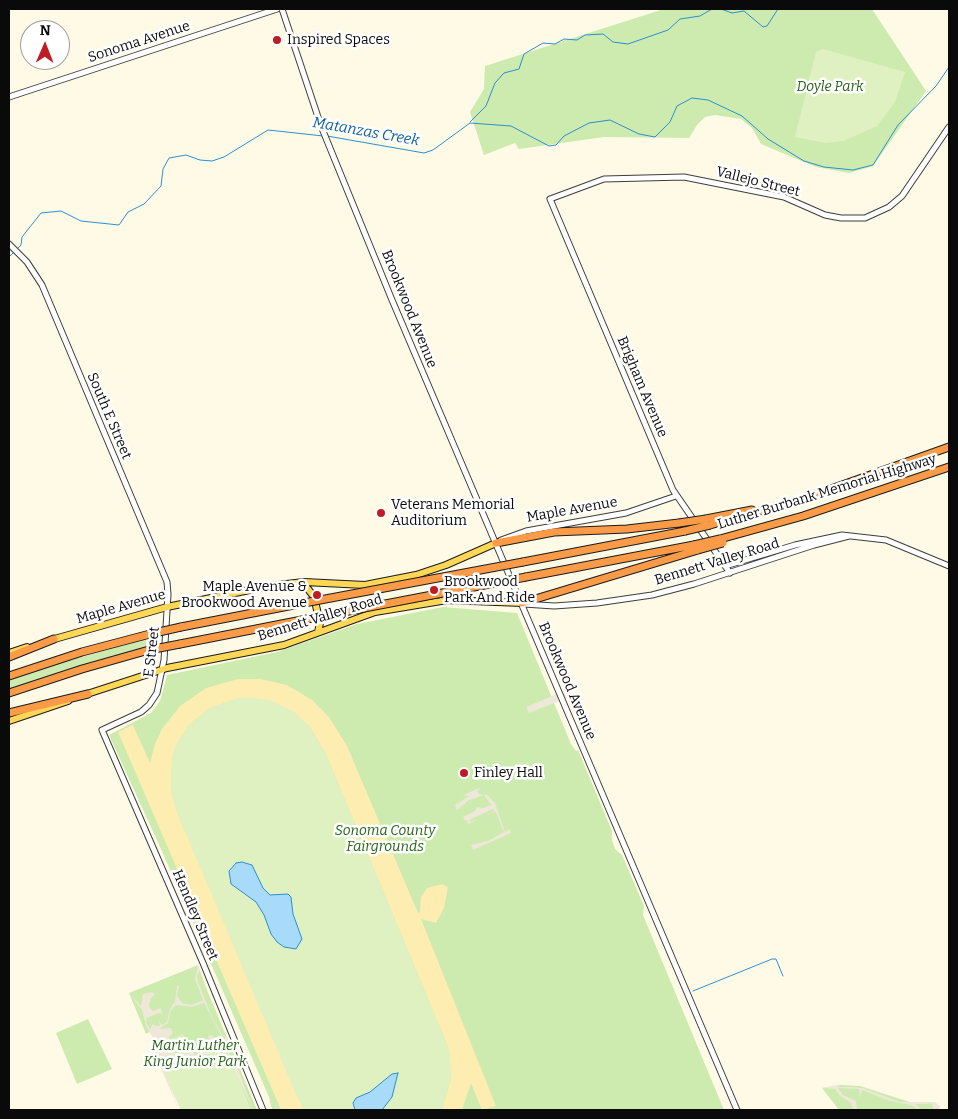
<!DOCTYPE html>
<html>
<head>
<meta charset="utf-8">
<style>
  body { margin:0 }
  #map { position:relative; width:958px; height:1119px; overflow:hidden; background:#fffae6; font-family:Bitter,serif }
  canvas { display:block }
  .frame { position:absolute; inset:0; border:10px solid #0a0a0a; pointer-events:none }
  .north { position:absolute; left:20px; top:20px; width:50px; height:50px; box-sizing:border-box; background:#fff; border:1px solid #9d9d9d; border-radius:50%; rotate:1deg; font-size:14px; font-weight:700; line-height:20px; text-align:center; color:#0a0a0a }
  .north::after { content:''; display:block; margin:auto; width:18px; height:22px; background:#bf1c23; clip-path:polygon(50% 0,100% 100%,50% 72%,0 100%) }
</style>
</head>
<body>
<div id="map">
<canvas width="958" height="1119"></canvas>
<div class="frame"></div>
<div class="north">N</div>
</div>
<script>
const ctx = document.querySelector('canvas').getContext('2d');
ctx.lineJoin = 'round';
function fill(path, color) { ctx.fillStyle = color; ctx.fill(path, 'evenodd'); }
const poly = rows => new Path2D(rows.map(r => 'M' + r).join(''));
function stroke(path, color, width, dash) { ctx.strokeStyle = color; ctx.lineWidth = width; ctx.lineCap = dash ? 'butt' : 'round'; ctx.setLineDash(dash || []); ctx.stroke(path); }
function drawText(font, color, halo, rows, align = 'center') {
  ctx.font = font + ' Bitter,serif'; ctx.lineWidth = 5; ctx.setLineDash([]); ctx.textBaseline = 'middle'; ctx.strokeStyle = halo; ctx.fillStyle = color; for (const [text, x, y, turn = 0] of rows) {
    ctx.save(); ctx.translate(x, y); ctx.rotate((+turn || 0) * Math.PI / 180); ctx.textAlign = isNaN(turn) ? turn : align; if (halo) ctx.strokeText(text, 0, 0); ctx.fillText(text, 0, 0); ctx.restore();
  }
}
fill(poly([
  [664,9,872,9,926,91,873,166,849,173,816,167,761,144,752,128,741,119,715,115,705,117,697,125,689,138,604,137,519,149,515,143,484,155,470,112,484,89,485,66],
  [443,607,517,613,571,744,576,751,578,750,612,831,612,840,615,849,622,855,644,906,643,915,724,1110,272,1110,269,1097,161,849,109,735,151,713,160,701,167,675,277,652,357,624],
  [146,639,146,647,9,689,9,680,67,661],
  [198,965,205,985,257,1110,181,1110,154,1048,158,1046,151,1031,146,1034,129,993],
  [88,1019,112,1069,77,1084,56,1033],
  [841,1085,860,1086,916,1104,934,1103,938,1106,938,1110,839,1110,822,1088]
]), '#cdeaaf');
fill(poly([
  [238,679,260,679,287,685,312,700,329,717,347,746,418,913,420,912,421,897,427,888,442,884,448,887,444,908,436,923,421,919,496,1106,482,1110,471,1083,462,1110,442,1110,451,1079,449,1049,325,752,309,726,292,711,266,700,239,698,210,708,189,725,177,744,172,758,171,789,176,810,304,1110,281,1110,118,732,133,725,150,763,155,744,162,729,180,706,206,688]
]), '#feedb0');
fill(poly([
  [823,49,905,72,895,102,877,126,843,141,826,143,795,137,816,52],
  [239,698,255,698,272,701,292,711,309,726,325,752,449,1049,451,1079,442,1110,304,1110,297,1097,176,810,171,789,172,758,177,744,189,725,210,708],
  [183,1034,190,1051,172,1059,165,1042],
  [224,1046,235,1069,251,1110,181,1110,164,1072]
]), '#e0f1c1');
fill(poly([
  [564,691,567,698,529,713,526,707],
  [482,787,477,791,479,794,487,795,495,803,505,832,510,829,511,833,473,850,471,845,490,840,504,832,496,812,485,816,495,811,493,809,469,820,470,822,479,819,468,824,467,820,465,821,463,817,475,811,477,807,483,808,491,805,484,795,469,800,457,810,455,805,469,796,463,795],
  [198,965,200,971,197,975,198,982,212,1017,224,1038,227,1037,230,1044,226,1046,227,1051,238,1069,253,1110,224,1047,165,1072,179,1110,152,1048,157,1045,146,1026,142,1010,129,993,141,1006,143,994,152,992,155,994,151,998,149,1006,153,1011,160,1008,163,1014,159,1013,147,1018,146,1022,150,1029,153,1024,156,1026,160,1026,159,1021,162,1025,167,1022,170,1009,175,1001,177,985,179,986,177,996,182,1003,192,1005,203,1000,195,979],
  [204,1003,223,1039,217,1041,212,1035,208,1036,211,1048,195,1055,184,1034,190,1051,172,1059,165,1042,170,1040,169,1037,173,1033,171,1028,159,1029,168,1023,171,1010,176,1005,192,1007],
  [839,1085,838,1087,852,1087,863,1088,900,1102,935,1102,940,1106,939,1110,936,1108,934,1110,931,1103,916,1104,921,1110,919,1110,911,1105,890,1101,862,1090,860,1098,859,1089,838,1088,843,1095,856,1101,857,1110,853,1110,851,1103,840,1096,835,1089,822,1088]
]), '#ede8d7');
const water = poly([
  [236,863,242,862,252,865,263,888,270,895,288,894,291,897,293,914,302,939,296,949,284,947,277,942,271,934,264,915,256,902,231,884,229,871,236,863],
  [398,1073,392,1097,382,1110,355,1110,353,1103,356,1098,370,1092,392,1074,398,1073]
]);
fill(water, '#a8daf9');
stroke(water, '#2c8fd4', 1);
stroke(poly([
  [721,9,732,13,744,11,763,27,767,26,778,9],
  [470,122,486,106,495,83,504,73,519,69,524,54,543,43,555,44,564,39,577,40,585,35,603,34,613,42,628,44,668,30,680,19,700,16,712,9],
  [327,136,424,153,433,150,470,123,511,126,549,146,556,145,564,136,589,123,610,120,639,134,655,137,670,122,677,106,692,98,708,100,742,116,768,139,804,161,824,167,853,170,873,165,898,125,936,86,949,67],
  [18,248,21,245,22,237,41,213,61,211,81,221,119,225,128,212,144,204,161,186,163,169,169,158,186,155,200,160,212,161,224,157,268,130,323,136],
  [9,257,15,251],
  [693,991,772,959,776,959,783,976]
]), '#2c8fd4', 1);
const minor = poly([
  [282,9,321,126,392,300,737,1110],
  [9,97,277,9],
  [9,244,27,262,42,285,167,582,168,594,164,660,157,693,149,705,141,712,102,730,203,963,263,1110],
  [501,540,526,531,626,513,676,496],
  [725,566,795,545,842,535,886,540,949,566],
  [730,573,673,490,550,199,604,179,684,177,784,197,825,215,841,218,865,218,889,207,902,196,949,127],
  [524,604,554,606,597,603,652,595,694,584,814,545,849,536]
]);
const major = poly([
  [298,583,308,589,314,597,320,623,318,632],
  [51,640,167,607,269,586,304,582,365,585,416,575,446,565,496,543],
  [9,653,27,647],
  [84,695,167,668,284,645,375,612,447,600,522,603],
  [9,721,68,701]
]);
const highway = poly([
  [706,519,752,510],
  [710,525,803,499,949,447],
  [720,539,803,516,949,467],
  [496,543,554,532,627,529,679,523],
  [523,562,685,531],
  [526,577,694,545],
  [522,603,698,550],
  [181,627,304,603],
  [180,644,307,619],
  [9,657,54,639],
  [9,676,82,652,150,634],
  [9,693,82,669,149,650],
  [9,713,88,694]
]);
stroke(minor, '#3d3d3d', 7);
stroke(major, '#1b1b1b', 8);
stroke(highway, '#1b1b1b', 9);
stroke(minor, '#fff', 5);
stroke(major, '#ffd756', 6);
stroke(highway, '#fc9b47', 7);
const highwayBridge = poly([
  [679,523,706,519],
  [685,531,710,525],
  [694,545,720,539],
  [698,550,723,543],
  [304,603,523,562],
  [307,619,526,577],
  [150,634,181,627],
  [149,650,180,644]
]);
stroke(highwayBridge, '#1b1b1b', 9, []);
stroke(highwayBridge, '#fc9b47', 7);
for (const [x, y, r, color] of [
  [277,40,5,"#bf1c23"],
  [381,513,5,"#bf1c23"],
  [434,590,5,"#bf1c23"],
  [317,595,5,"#bf1c23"],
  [464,773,5,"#bf1c23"]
]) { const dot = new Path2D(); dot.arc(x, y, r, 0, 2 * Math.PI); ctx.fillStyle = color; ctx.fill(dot); stroke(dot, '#fff', 2); }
drawText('14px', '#0a0a0a', '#fff', [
  ["Inspired Spaces",287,40],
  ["Veterans Memorial",391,505],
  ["Auditorium",391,521],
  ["Brookwood",444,582],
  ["Park And Ride",444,598],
  ["Maple Avenue &",307,587,"right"],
  ["Brookwood Avenue",307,603,"right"],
  ["Finley Hall",474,773]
], 'left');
drawText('14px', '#0a0a0a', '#fff', [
  ["Sonoma Avenue",139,42,-18],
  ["Vallejo Street",758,182,14],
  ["Brookwood Avenue",409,309,68],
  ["Brigham Avenue",642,387,67],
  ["South E Street",109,416,67],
  ["Luther Burbank Memorial Highway",827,492,-17],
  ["Maple Avenue",572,510,-10],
  ["Bennett Valley Road",717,562,-17],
  ["Maple Avenue",121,607,-16],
  ["Bennett Valley Road",320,618,-17],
  ["E Street",152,652,-83],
  ["Brookwood Avenue",567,681,67],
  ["Hendley Street",195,915,67]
]);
drawText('italic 14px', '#276318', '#fff', [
  ["Doyle Park",830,87],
  ["Sonoma County",385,831],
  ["Fairgrounds",385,847],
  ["Martin Luther",195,1046],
  ["King Junior Park",195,1062]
]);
drawText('italic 15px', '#0f5fa0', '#fff', [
  ["Matanzas Creek",366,132,10]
]);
</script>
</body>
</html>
